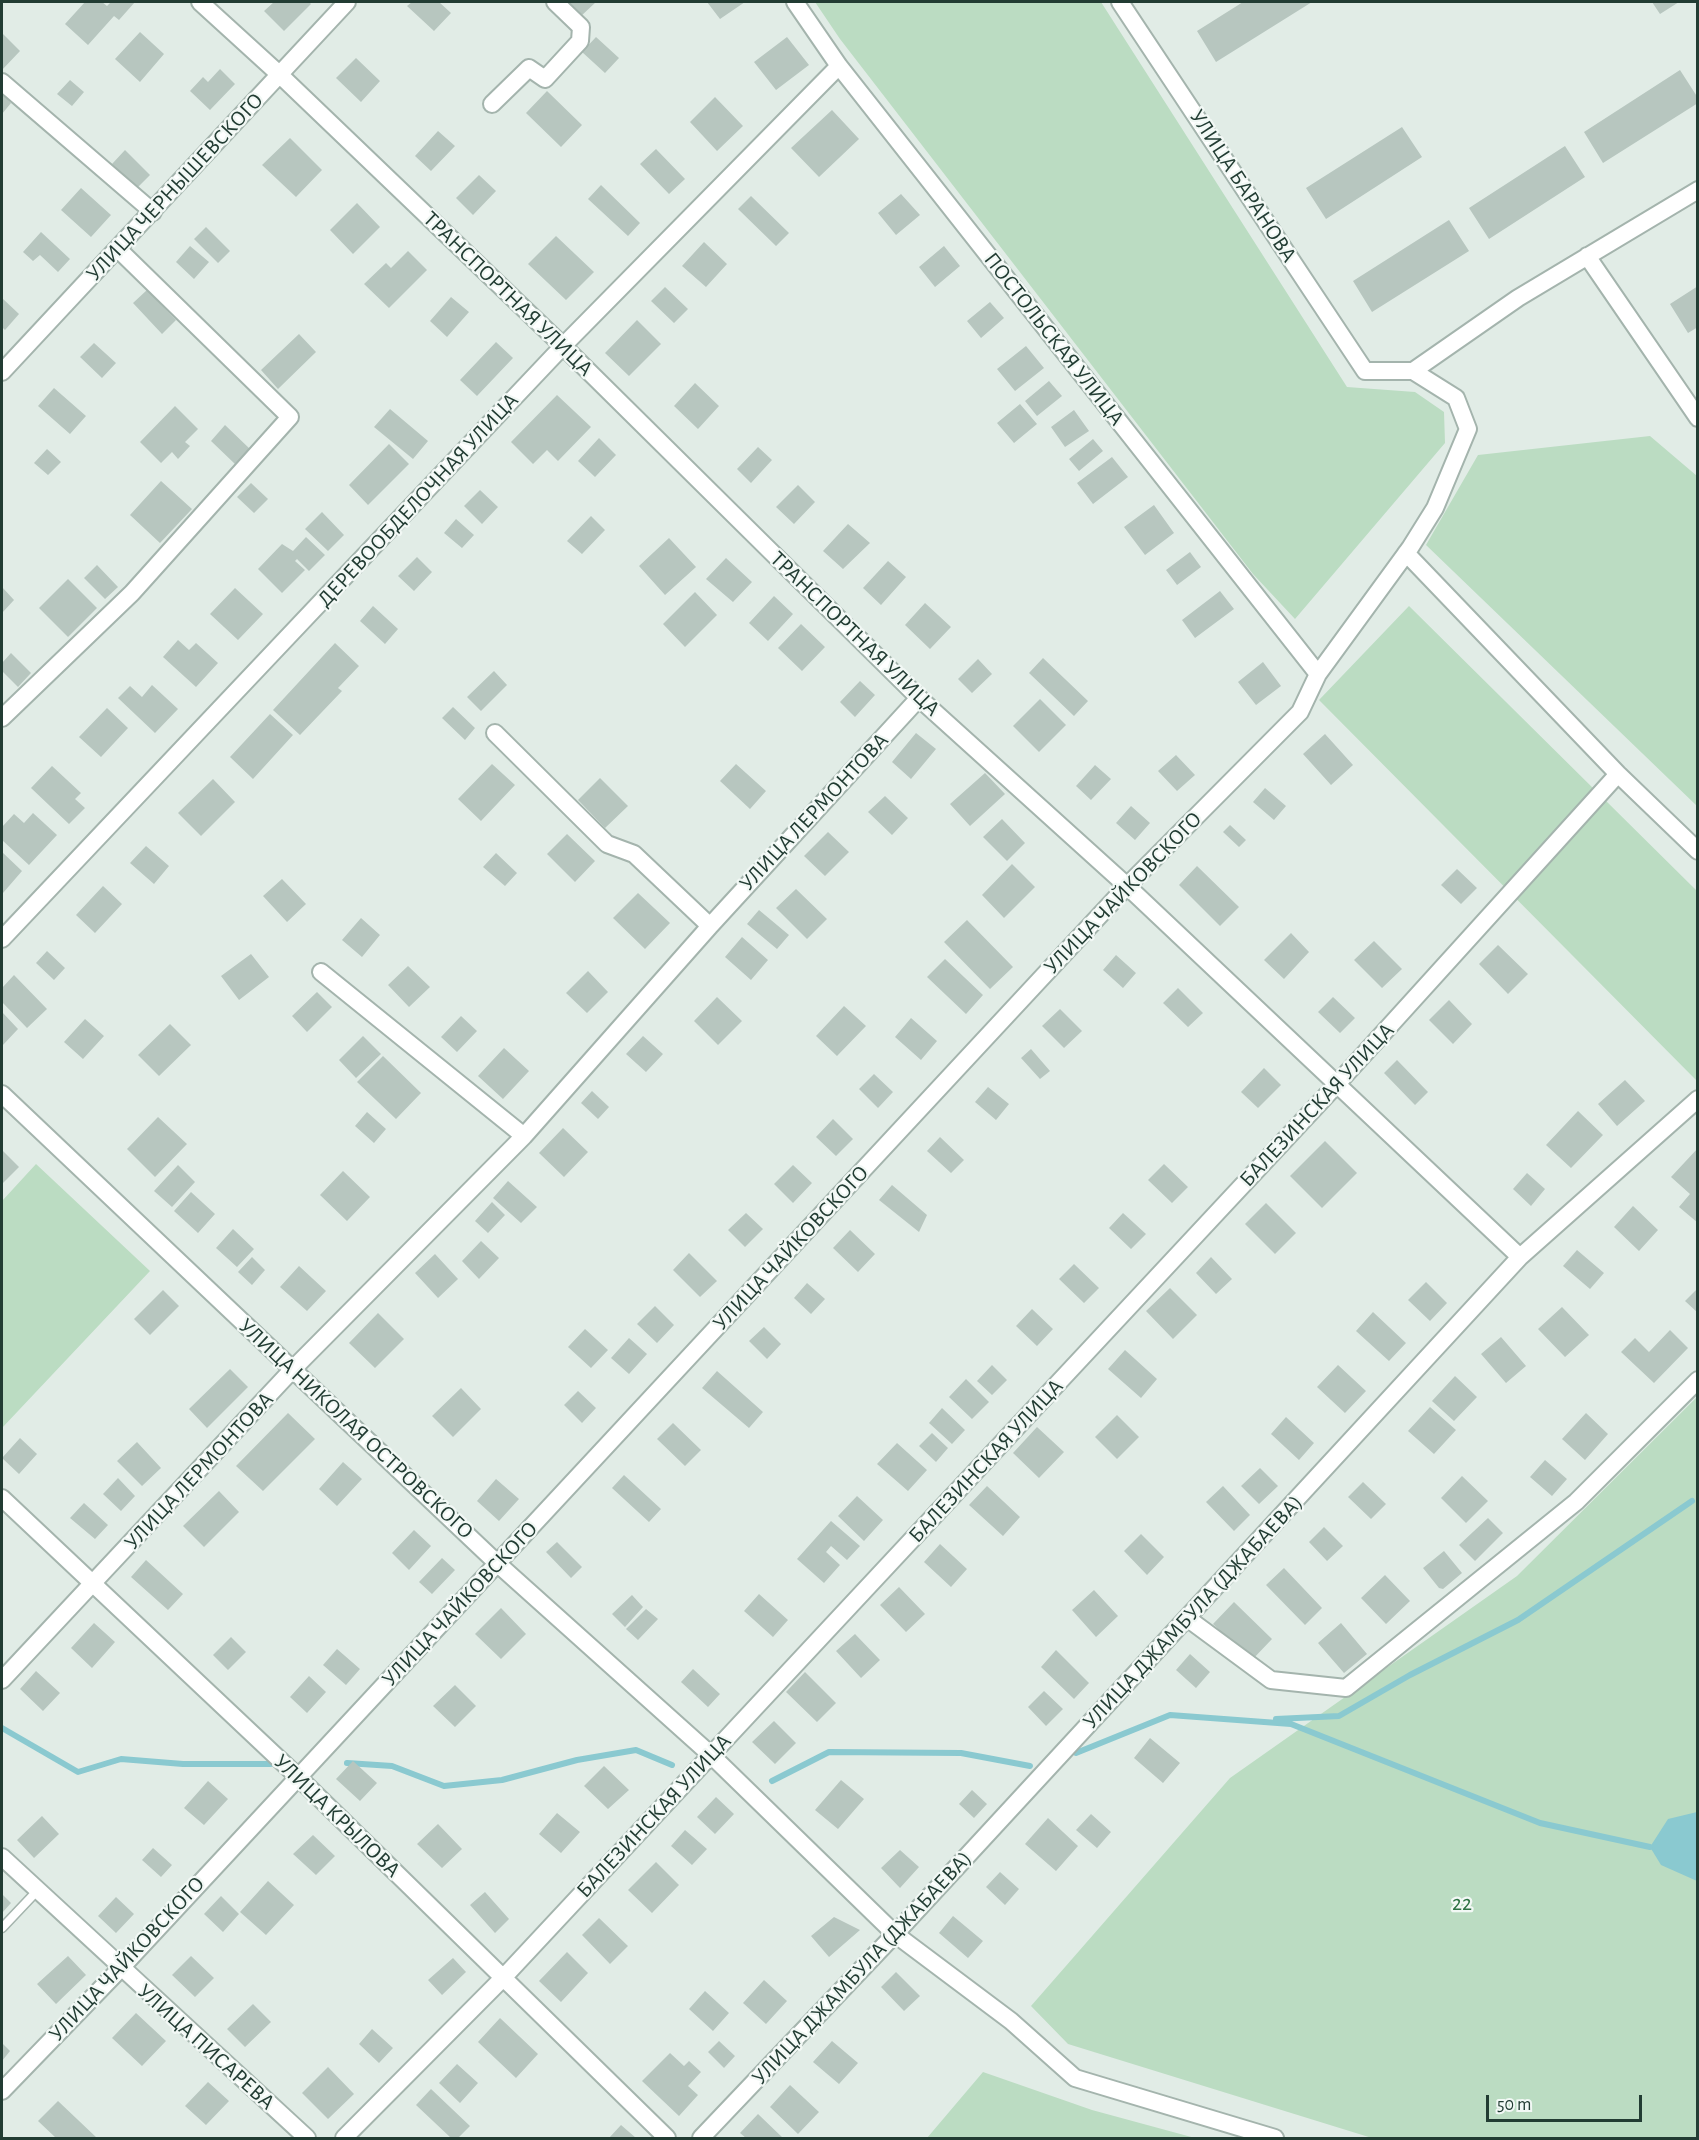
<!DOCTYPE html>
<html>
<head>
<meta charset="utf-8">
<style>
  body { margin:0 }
  #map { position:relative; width:1699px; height:2140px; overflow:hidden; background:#e1ece6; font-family:"Alegreya Sans",sans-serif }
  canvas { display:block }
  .frame { position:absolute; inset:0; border:3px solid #223c33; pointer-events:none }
  .scale { position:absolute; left:1486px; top:2095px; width:156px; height:27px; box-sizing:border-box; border:3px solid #223c33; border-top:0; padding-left:8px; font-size:18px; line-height:21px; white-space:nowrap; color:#223c33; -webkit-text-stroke:4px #f2f8f5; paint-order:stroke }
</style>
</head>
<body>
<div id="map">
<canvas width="1699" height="2140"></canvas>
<div class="frame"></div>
<div class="scale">50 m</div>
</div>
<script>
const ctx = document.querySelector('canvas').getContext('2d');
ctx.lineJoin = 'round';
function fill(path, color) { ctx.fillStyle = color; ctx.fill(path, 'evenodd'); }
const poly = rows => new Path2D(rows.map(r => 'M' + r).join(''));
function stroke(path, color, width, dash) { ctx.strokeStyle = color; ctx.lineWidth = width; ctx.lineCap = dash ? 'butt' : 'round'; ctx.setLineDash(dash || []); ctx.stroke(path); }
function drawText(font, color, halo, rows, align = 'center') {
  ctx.font = font + ' "Alegreya Sans",sans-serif'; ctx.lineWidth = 4.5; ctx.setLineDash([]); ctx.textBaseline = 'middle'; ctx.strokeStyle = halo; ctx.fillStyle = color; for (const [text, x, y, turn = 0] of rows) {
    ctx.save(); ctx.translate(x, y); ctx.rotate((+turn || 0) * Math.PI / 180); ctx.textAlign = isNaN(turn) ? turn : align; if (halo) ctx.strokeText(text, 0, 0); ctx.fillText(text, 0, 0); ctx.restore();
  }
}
fill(poly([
  [815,2,1101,2,1347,387,1415,392,1444,412,1445,443,1295,619,1253,574,840,39],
  [1650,436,1697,476,1697,806,1426,545,1478,455],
  [1409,606,1697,891,1697,1081,1319,700],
  [36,1164,150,1271,2,1428,2,1201],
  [1697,1397,1697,2138,1372,2138,1068,2044,1031,2006,1230,1778,1517,1576],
  [983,2072,1092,2110,1195,2138,927,2138]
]), '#bbdcc2');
fill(poly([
  [1697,1812,1698,1812,1697,1881,1661,1865,1650,1847,1668,1819]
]), '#8ac9d0');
stroke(poly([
  [1276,1719,1339,1716,1410,1675,1518,1620,1692,1501],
  [2,1728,78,1772,121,1759,183,1764,271,1764],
  [1076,1753,1170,1715,1291,1724,1540,1823,1650,1847],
  [347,1763,392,1766,444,1786,502,1780,577,1760,636,1750,672,1765],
  [772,1781,829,1752,961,1753,1030,1766]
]), '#8ac9d0', 6);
fill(poly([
  [85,2,102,2,107,6,111,2,135,2,119,20,114,16,88,45,65,24],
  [274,2,309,2,311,4,284,31,264,11],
  [412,2,439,2,451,13,434,31,407,6],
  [565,2,596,2,580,17],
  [707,2,745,2,720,19],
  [1243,2,1312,2,1216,62,1197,31],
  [1652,2,1679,2,1660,14],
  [140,32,164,54,140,82,115,59],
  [2,33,20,51,2,70],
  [596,37,619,58,605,73,582,52],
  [787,37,809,65,776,90,754,62],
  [356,58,380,81,361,102,336,78],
  [220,69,235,84,210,110,190,91,203,77,208,82],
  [1680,70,1698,98,1698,103,1603,163,1584,132],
  [70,80,84,92,72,106,57,94],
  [547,91,582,125,561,147,526,113],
  [2,94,11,103,2,114],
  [715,97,743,126,717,151,690,122],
  [832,110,859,139,819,177,791,148],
  [1402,127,1422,157,1326,219,1306,188],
  [438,131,455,146,431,171,415,156],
  [290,138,322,170,296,197,262,165],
  [1565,146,1585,177,1489,239,1469,208],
  [656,149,685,179,669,194,640,164],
  [125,150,150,175,137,188,112,164],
  [479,175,496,191,473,215,456,198],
  [601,185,640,223,628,236,588,199],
  [81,188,111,215,91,237,61,210],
  [901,194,920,215,896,235,878,213],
  [751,196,789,233,776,246,738,209],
  [357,203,380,227,353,254,330,230],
  [1449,220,1469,251,1372,312,1353,281],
  [206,227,230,251,218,263,194,239],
  [41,232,70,259,58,272,40,255,33,261,23,252],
  [556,236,594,272,566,300,528,264],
  [704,242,727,264,706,287,682,266],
  [190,246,209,262,194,279,176,262],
  [944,246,960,266,935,287,919,267],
  [408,251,427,270,389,308,364,284,386,263,391,268],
  [1698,286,1698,327,1688,333,1670,304],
  [665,287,688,309,674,323,651,301],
  [147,290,176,320,162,334,133,303],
  [451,297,469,312,447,337,430,321],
  [2,298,19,314,5,330,2,327],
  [990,302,1004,318,981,338,967,321],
  [637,320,661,344,629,376,605,353],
  [299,334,316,352,278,389,261,370],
  [496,342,513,358,477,396,460,380],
  [94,343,116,363,102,378,80,357],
  [1026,346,1044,368,1015,391,997,369],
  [1049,381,1062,396,1037,416,1025,401],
  [695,383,719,406,698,429,674,406],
  [54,388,86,416,70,434,38,406],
  [557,395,591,427,558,461,547,450,533,464,511,442],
  [1020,404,1037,424,1014,443,997,423],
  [175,406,198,429,185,442,190,446,178,459,172,452,161,463,140,442],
  [390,409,428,441,413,459,374,427],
  [1074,410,1089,431,1065,447,1051,427],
  [225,425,250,449,235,464,211,441],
  [599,438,616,455,595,477,578,461],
  [1093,439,1103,451,1079,471,1069,459],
  [389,444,409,464,368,505,349,485],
  [758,447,772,460,751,483,737,469],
  [47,449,61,462,48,475,34,463],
  [1112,457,1128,477,1093,504,1077,483],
  [161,481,192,509,160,543,130,515],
  [251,483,268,499,254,513,237,497],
  [798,485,815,502,794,524,776,507],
  [480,490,498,507,482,524,464,506],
  [1154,505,1174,533,1145,555,1124,527],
  [322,512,344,535,328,551,305,529],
  [591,516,605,530,582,554,567,541],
  [456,519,474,535,462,548,444,533],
  [848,524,870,543,843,569,823,551],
  [306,537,325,555,309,571,297,559,295,561,305,570,282,593,258,569,282,544,293,551],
  [669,538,696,567,665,595,639,566],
  [1190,552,1201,567,1177,585,1166,570],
  [417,557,432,572,414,591,398,576],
  [726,558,752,582,733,602,706,579],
  [888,561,906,577,881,605,863,588],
  [97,565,118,587,105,599,84,578],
  [68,579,97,608,68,637,39,608],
  [2,587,14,600,2,613],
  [235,588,263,614,238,640,210,614],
  [1220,591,1234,609,1195,638,1182,620],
  [695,592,717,615,685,647,663,624],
  [774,596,793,614,768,641,749,623],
  [925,603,951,627,930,649,905,625],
  [373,606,398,629,385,644,360,621],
  [801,624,825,647,802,671,778,648],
  [178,640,189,650,196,643,218,663,196,687,163,657],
  [335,643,359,666,338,688,342,691,300,735,273,710],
  [11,653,31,673,18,687,2,671,2,663],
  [1043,658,1088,701,1074,716,1029,673],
  [978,659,992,674,972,693,958,679],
  [1263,662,1281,686,1256,705,1238,682],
  [494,671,507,685,481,711,467,697],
  [860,681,875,695,855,717,840,702],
  [152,685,178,709,155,733,118,698,130,686,142,697],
  [1040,699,1066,725,1039,752,1013,726],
  [453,707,475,728,465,740,442,718],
  [107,708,128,728,101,757,79,737],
  [270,714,293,735,253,779,230,757],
  [916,733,936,749,911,779,892,762],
  [1325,734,1353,765,1331,785,1303,754],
  [1176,755,1195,775,1177,791,1158,771],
  [492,764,515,785,481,821,458,799],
  [736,764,766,791,750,809,720,781],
  [1095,765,1111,779,1091,800,1076,786],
  [52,766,81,793,75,799,85,808,69,824,31,788],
  [985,773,1005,794,970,826,950,804],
  [600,778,628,806,605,828,578,800],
  [213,779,235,802,201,836,178,813],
  [1265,788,1286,806,1274,820,1253,802],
  [885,796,908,818,892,835,868,812],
  [1131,806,1150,823,1135,840,1116,823],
  [33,813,57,835,29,865,2,840,2,827,14,814,24,823],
  [1002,819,1025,843,1007,861,983,837],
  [1230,825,1246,840,1239,847,1223,832],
  [828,832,849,852,825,876,804,856],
  [567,834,595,861,575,882,547,854],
  [146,846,169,866,154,884,130,863],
  [2,852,22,871,3,893,2,892],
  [496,853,517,873,505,886,483,867],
  [1012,864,1035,887,1004,918,982,895],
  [1197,866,1239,907,1220,926,1179,885],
  [1457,869,1477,888,1461,904,1441,885],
  [282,879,306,904,287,922,263,896],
  [103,886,122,904,95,933,76,915],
  [796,889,827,919,807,939,776,908],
  [638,893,670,923,645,949,613,918],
  [759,910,789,935,777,949,747,924],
  [361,918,380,935,362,957,342,940],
  [967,920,1013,967,990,989,944,942],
  [1291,933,1309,952,1284,979,1264,960],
  [742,937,768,960,751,980,725,957],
  [1374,941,1402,969,1382,988,1354,960],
  [1498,945,1528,974,1508,994,1479,964],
  [47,951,65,968,54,980,36,963],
  [251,954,269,977,239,1000,221,976],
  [1116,955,1136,973,1123,988,1103,970],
  [945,959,983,995,966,1014,927,977],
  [408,966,430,987,409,1007,388,985],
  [588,971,608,992,587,1013,566,993],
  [14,975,47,1009,27,1028,2,1002,2,988],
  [1178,988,1203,1013,1188,1027,1163,1003],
  [317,992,332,1007,307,1032,292,1016],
  [717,997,742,1021,718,1045,694,1021],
  [1333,997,1355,1018,1340,1033,1318,1012],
  [1449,1000,1472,1024,1453,1044,1429,1020],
  [844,1006,866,1026,837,1056,816,1036],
  [1060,1009,1082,1031,1064,1048,1042,1026],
  [2,1012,18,1029,2,1046],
  [461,1016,477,1031,457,1052,441,1037],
  [911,1018,937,1041,921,1060,895,1037],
  [85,1019,104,1036,83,1059,64,1042],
  [170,1024,191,1045,159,1076,138,1055],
  [363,1036,381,1054,356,1078,339,1060],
  [643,1036,663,1054,646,1072,626,1054],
  [504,1048,529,1071,503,1099,478,1076],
  [1031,1049,1050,1071,1040,1079,1021,1058],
  [383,1056,421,1093,396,1119,357,1082],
  [1397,1060,1428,1092,1415,1105,1384,1073],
  [1264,1068,1281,1085,1258,1108,1241,1092],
  [874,1074,893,1092,878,1108,859,1089],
  [1625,1080,1645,1101,1617,1126,1598,1104],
  [988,1087,1009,1104,996,1120,975,1102],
  [592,1091,609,1107,598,1119,581,1103],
  [1578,1111,1603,1135,1571,1168,1546,1145],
  [367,1112,386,1129,374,1143,355,1126],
  [158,1117,187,1144,155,1177,127,1149],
  [833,1119,853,1139,836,1156,816,1137],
  [563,1128,588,1152,564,1177,539,1153],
  [940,1137,964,1160,951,1173,927,1151],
  [1325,1141,1357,1173,1322,1208,1290,1176],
  [1698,1148,1698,1223,1679,1207,1690,1194,1671,1177],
  [2,1150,19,1167,2,1184],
  [1164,1164,1188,1187,1172,1203,1148,1180],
  [178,1165,195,1182,172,1207,154,1191],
  [793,1165,812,1183,793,1203,774,1184],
  [343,1171,370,1197,347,1221,320,1195],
  [1527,1173,1545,1189,1531,1206,1513,1189],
  [508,1181,537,1207,521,1223,493,1198],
  [892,1185,927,1215,919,1232,879,1200],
  [191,1192,215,1214,198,1233,174,1211],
  [492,1202,505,1215,488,1233,475,1221],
  [1266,1203,1296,1233,1275,1254,1245,1224],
  [1633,1206,1658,1230,1639,1251,1614,1227],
  [746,1213,763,1229,745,1247,728,1230],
  [1123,1213,1146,1234,1131,1249,1109,1228],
  [233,1229,254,1249,237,1267,216,1248],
  [850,1230,875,1254,858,1272,833,1248],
  [481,1241,499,1258,479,1279,462,1261],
  [1577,1250,1604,1273,1590,1289,1563,1266],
  [689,1253,717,1281,700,1297,673,1270],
  [435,1254,458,1279,438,1298,415,1273],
  [252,1257,265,1270,252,1285,238,1272],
  [1211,1257,1232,1279,1216,1294,1196,1273],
  [1074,1264,1099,1288,1084,1303,1059,1279],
  [299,1266,326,1291,307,1311,280,1287],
  [1426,1282,1447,1303,1430,1321,1408,1300],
  [807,1283,825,1299,811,1314,794,1298],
  [1170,1288,1197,1315,1173,1339,1146,1311],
  [1698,1288,1698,1313,1685,1301],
  [163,1290,179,1306,150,1335,134,1319],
  [655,1306,674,1325,657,1343,637,1324],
  [1562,1307,1589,1335,1565,1357,1538,1329],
  [1032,1309,1053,1329,1037,1346,1016,1326],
  [1373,1312,1406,1343,1389,1361,1356,1331],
  [378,1313,404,1339,375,1368,349,1343],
  [764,1327,781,1344,767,1359,749,1341],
  [585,1329,608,1350,591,1368,568,1347],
  [1670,1330,1688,1348,1654,1383,1621,1352,1635,1338,1649,1352],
  [1501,1337,1526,1366,1506,1383,1481,1354],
  [629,1338,647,1354,629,1374,611,1358],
  [1125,1350,1157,1379,1141,1398,1108,1369],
  [992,1365,1007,1380,992,1395,977,1381],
  [1338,1365,1366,1391,1345,1413,1317,1387],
  [230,1369,248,1387,207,1428,189,1409],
  [717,1371,763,1412,749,1428,702,1388],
  [1455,1376,1477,1397,1454,1421,1432,1401],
  [966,1379,989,1402,972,1419,949,1397],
  [461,1388,481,1409,453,1437,432,1416],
  [578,1391,596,1408,582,1423,564,1405],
  [1430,1407,1456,1430,1434,1454,1408,1431],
  [942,1408,965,1430,952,1444,929,1423],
  [288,1413,315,1439,263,1491,236,1466],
  [1586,1413,1608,1434,1585,1460,1562,1439],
  [1117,1415,1139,1437,1117,1459,1095,1437],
  [1286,1417,1314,1443,1299,1460,1271,1434],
  [673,1423,701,1450,685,1466,657,1439],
  [1037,1427,1064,1452,1039,1478,1013,1453],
  [932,1433,948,1448,936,1462,919,1446],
  [20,1438,37,1454,19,1474,2,1458],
  [137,1442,161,1468,142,1486,117,1461],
  [897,1443,927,1470,908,1491,877,1464],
  [1545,1460,1567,1479,1552,1496,1530,1477],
  [343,1462,362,1479,337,1506,319,1489],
  [1260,1468,1278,1486,1259,1504,1241,1486],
  [624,1475,661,1509,649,1522,612,1488],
  [1462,1476,1488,1501,1466,1523,1441,1498],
  [118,1478,135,1496,121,1511,103,1494],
  [496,1479,519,1499,499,1521,477,1501],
  [1363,1482,1386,1504,1371,1519,1348,1497],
  [987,1486,1020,1517,1003,1536,969,1505],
  [1223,1486,1250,1515,1234,1531,1206,1502],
  [219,1491,239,1512,204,1547,183,1526],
  [857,1496,883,1520,864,1541,838,1516],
  [84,1503,108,1525,95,1539,70,1518],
  [1488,1518,1503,1533,1475,1561,1459,1545],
  [831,1521,860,1546,847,1560,831,1546,826,1552,840,1565,824,1583,797,1559],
  [1324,1527,1343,1546,1327,1561,1309,1542],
  [414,1530,431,1546,409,1570,392,1553],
  [1141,1534,1164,1557,1147,1575,1124,1551],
  [557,1542,582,1567,571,1578,546,1552],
  [940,1544,967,1569,951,1587,924,1562],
  [1444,1551,1462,1573,1443,1589,1439,1588,1423,1568],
  [442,1558,455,1570,432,1594,419,1582],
  [146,1560,183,1594,168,1610,131,1577],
  [1284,1568,1322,1608,1305,1625,1266,1585],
  [1385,1575,1410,1601,1386,1624,1361,1598],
  [899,1587,925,1614,906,1632,880,1605],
  [1094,1590,1118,1616,1096,1637,1072,1610],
  [759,1594,788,1620,773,1637,744,1611],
  [632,1595,643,1607,625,1627,612,1614],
  [1234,1602,1272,1639,1251,1661,1213,1624],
  [501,1608,526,1634,501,1659,475,1634],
  [646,1609,658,1619,638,1640,626,1629],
  [94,1623,115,1642,92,1668,71,1648],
  [1341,1623,1367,1654,1344,1673,1318,1643],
  [855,1634,880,1660,861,1678,836,1651],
  [231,1637,246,1652,228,1670,213,1655],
  [337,1649,360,1669,346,1685,323,1665],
  [1056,1650,1089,1683,1074,1699,1041,1667],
  [1190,1654,1210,1672,1196,1688,1176,1670],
  [693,1669,720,1694,708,1707,681,1682],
  [36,1671,60,1693,43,1711,20,1689],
  [805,1672,836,1703,817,1722,786,1692],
  [309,1676,326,1692,307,1713,290,1697],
  [455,1685,476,1706,455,1727,433,1706],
  [1044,1691,1063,1709,1046,1726,1028,1707],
  [774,1721,796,1743,775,1764,752,1742],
  [1150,1738,1180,1763,1163,1783,1134,1758],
  [353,1761,377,1783,360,1801,336,1779],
  [604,1766,629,1790,608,1809,584,1786],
  [841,1780,864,1799,838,1829,815,1810],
  [208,1781,228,1799,204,1825,184,1808],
  [972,1790,987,1804,974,1818,959,1804],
  [716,1797,734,1814,715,1834,697,1817],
  [557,1813,580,1832,561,1853,539,1834],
  [1091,1814,1111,1832,1097,1848,1076,1830],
  [42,1816,59,1834,34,1858,17,1840],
  [1048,1818,1078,1846,1056,1871,1025,1844],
  [438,1824,462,1849,442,1868,417,1844],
  [685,1830,707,1849,692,1865,671,1846],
  [313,1835,335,1856,316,1875,293,1854],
  [153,1848,172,1865,161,1877,142,1860],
  [900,1850,919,1867,900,1888,881,1868],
  [656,1862,679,1885,652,1913,628,1890],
  [1000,1872,1019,1889,1005,1905,986,1887],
  [268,1881,294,1905,266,1935,240,1912],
  [485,1892,509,1919,495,1933,470,1905],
  [2,1894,11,1903,2,1913],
  [221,1896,239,1914,223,1932,204,1914],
  [116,1897,134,1914,116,1933,98,1916],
  [953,1916,983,1941,968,1958,939,1933],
  [834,1917,860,1930,829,1957,811,1936],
  [599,1918,628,1946,610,1964,582,1935],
  [567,1952,588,1973,561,2002,539,1981],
  [68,1956,86,1975,56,2004,37,1984],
  [191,1956,214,1978,195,1997,172,1975],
  [453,1958,466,1972,442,1995,428,1980],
  [896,1972,920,1996,904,2011,881,1987],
  [764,1980,787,2001,766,2024,743,2003],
  [705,1991,729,2013,713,2031,689,2009],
  [253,2004,271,2022,245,2047,227,2029],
  [136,2013,166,2041,142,2066,112,2038],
  [500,2018,538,2054,516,2078,478,2042],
  [372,2029,393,2048,379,2063,359,2044],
  [719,2041,735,2056,724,2068,708,2052],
  [832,2041,858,2063,839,2084,813,2062],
  [2,2043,10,2051,2,2061],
  [670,2053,684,2066,689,2061,701,2072,688,2086,698,2095,679,2116,642,2081],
  [457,2064,478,2083,460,2103,439,2083],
  [328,2067,354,2094,328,2119,302,2093],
  [208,2082,229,2101,206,2125,185,2106],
  [790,2085,819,2112,798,2134,770,2107],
  [431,2089,470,2126,458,2138,451,2138,416,2105],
  [58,2101,97,2138,56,2138,38,2121],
  [758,2114,783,2138,746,2138,740,2133],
  [621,2125,636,2138,609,2138]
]), '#b7c6bf');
const service = poly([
  [2,1928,37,1891]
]);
const minor = poly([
  [200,2,279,74,563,346,919,698,1127,886,1520,1257],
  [795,2,839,66,1318,674],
  [1120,2,1365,371,1413,371,1518,298,1698,190],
  [2,82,153,212],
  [492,104,529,68,545,79,580,41,581,27,555,2],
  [1587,256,1698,418],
  [2,372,347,2],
  [1406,553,1618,774,1698,851],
  [2,718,132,593,290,417,118,249],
  [495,733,607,844,634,854,710,926],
  [2,939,563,346,839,66],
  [321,972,524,1136],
  [2,1094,498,1564,711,1755,895,1934,1011,2021,1075,2078,1275,2138],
  [2,1498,297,1776,667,2138],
  [1187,1618,1271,1680,1346,1688,1576,1502,1698,1380],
  [2,1680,293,1369,524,1136,710,926,919,698],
  [2,1857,307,2138],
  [2,2091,120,1969,1127,886,1300,712,1318,674,1410,548,1435,508,1468,429,1456,398,1413,371],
  [344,2138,502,1979,1337,1084,1618,774],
  [701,2138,895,1934,1520,1257,1698,1099]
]);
stroke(service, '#a4b4ad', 11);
stroke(minor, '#a4b4ad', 20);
stroke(service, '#fff', 8);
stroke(minor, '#fff', 16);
drawText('22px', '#223c33', '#f2f8f5', [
  ["УЛИЦА БАРАНОВА",1243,186,57],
  ["УЛИЦА ЧЕРНЫШЕВСКОГО",175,187,-47],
  ["ТРАНСПОРТНАЯ УЛИЦА",508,294,44],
  ["ПОСТОЛЬСКАЯ УЛИЦА",1054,339,52],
  ["ДЕРЕВООБДЕЛОЧНАЯ УЛИЦА",418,500,-47],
  ["ТРАНСПОРТНАЯ УЛИЦА",855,634,44],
  ["УЛИЦА ЛЕРМОНТОВА",814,812,-47],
  ["УЛИЦА ЧАЙКОВСКОГО",1123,893,-46],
  ["БАЛЕЗИНСКАЯ УЛИЦА",1317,1105,-47],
  ["УЛИЦА ЧАЙКОВСКОГО",791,1248,-47],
  ["УЛИЦА НИКОЛАЯ ОСТРОВСКОГО",356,1429,43],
  ["БАЛЕЗИНСКАЯ УЛИЦА",986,1461,-47],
  ["УЛИЦА ЛЕРМОНТОВА",199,1471,-47],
  ["УЛИЦА ЧАЙКОВСКОГО",460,1604,-47],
  ["УЛИЦА ДЖАМБУЛА (ДЖАБАЕВА)",1193,1612,-47],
  ["УЛИЦА КРЫЛОВА",337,1816,44],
  ["БАЛЕЗИНСКАЯ УЛИЦА",654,1816,-47],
  ["УЛИЦА ЧАЙКОВСКОГО",127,1959,-47],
  ["УЛИЦА ДЖАМБУЛА (ДЖАБАЕВА)",862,1968,-47],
  ["УЛИЦА ПИСАРЕВА",206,2047,42]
]);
drawText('22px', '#2d7243', '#f2f8f5', [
  ["22",1462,1903]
]);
</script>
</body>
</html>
